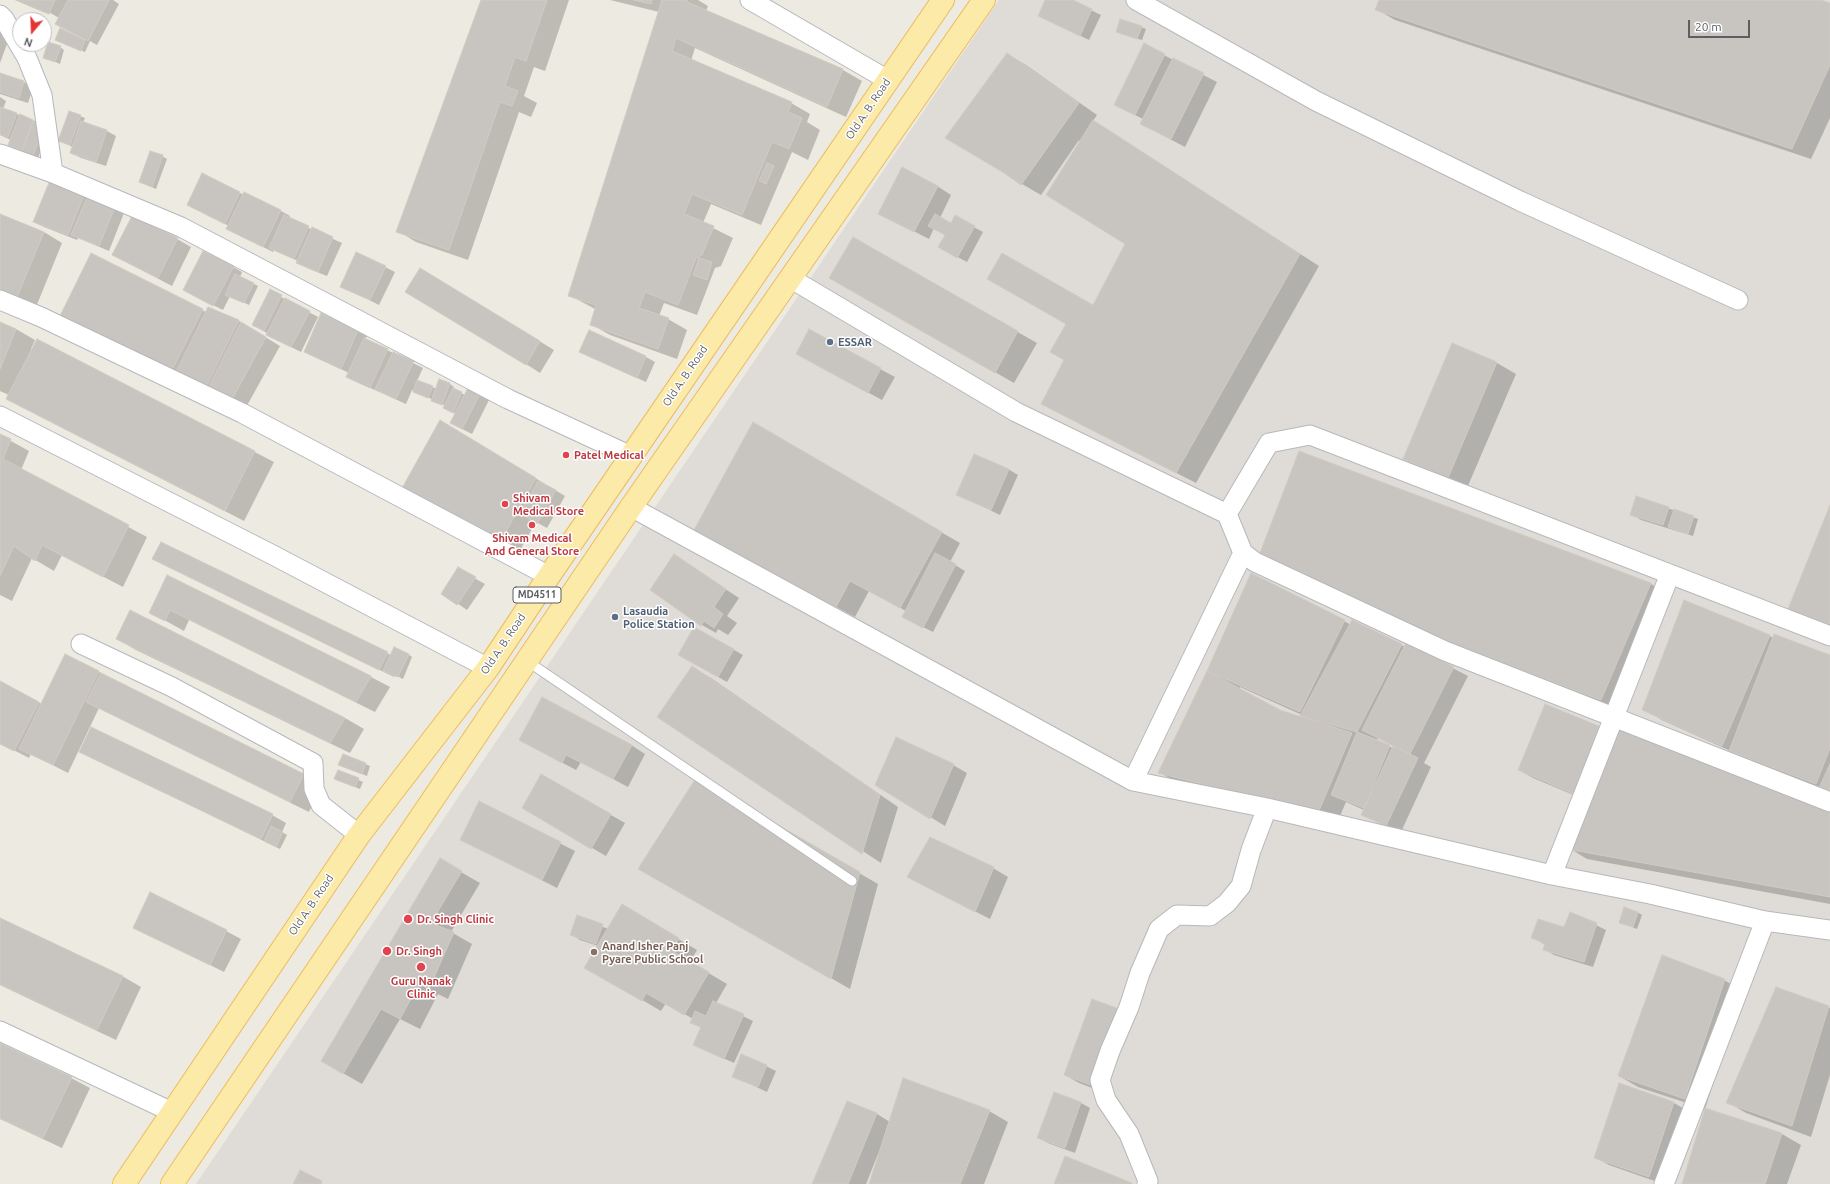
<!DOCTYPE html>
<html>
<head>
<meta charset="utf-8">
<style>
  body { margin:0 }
  #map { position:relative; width:1830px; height:1184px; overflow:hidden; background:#edeae2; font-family:Ubuntu,sans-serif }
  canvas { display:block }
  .north { position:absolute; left:12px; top:12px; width:40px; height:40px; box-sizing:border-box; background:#fff; border:1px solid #bdbfc1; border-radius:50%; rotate:199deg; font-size:11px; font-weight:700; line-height:16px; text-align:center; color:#5b5f63 }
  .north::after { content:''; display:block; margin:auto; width:14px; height:18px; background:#e43532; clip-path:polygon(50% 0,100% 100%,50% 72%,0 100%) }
  .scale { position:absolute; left:1688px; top:20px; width:62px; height:18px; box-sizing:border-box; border:2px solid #5b5f63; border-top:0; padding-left:5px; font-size:12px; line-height:14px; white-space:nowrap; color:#5b5f63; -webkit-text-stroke:3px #fff; paint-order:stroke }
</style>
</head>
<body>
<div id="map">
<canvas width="1830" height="1184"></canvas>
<div class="north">N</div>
<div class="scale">20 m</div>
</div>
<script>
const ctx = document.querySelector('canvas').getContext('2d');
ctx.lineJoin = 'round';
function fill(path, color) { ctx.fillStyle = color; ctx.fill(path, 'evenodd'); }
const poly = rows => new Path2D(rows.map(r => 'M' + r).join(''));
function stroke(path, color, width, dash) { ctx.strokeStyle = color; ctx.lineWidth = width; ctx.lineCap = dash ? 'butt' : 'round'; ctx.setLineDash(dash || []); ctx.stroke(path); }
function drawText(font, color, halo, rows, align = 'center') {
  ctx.font = font + ' Ubuntu,sans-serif'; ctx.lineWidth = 3; ctx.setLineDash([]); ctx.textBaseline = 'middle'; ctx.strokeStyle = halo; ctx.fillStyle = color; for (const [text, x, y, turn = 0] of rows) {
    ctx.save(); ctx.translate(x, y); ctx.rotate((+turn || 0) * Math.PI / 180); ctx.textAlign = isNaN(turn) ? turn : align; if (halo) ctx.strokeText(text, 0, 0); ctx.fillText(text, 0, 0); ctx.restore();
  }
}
fill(poly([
  [999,0,1830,0,1830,1184,196,1184]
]), '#dfdcd7');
fill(poly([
  [15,0,113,0,119,4,97,45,90,41,85,52,61,42,83,40,84,38,59,18,45,10,44,12,50,15],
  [482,0,569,0,545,71,534,67,524,96,537,103,531,117,519,112,468,260,416,242,398,231],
  [610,0,698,0,708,6,706,11,843,70,862,81,846,117,695,48,691,61,791,103,810,114,807,122,820,130,808,160,792,152,761,225,711,204,703,223,733,238,721,266,715,268,697,315,664,303,659,316,668,319,687,330,677,359,610,335,591,324,595,309,569,295,659,12],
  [1046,0,1070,0,1101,15,1089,40,1039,16],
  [1380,0,1818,0,1830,4,1830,118,1811,159,1395,20,1376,9],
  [0,20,13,28,0,63],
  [1141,27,1146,29,1142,40,1121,34],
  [1144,45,1217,82,1185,147,1141,124,1143,119,1115,105],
  [60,47,64,50,60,64,44,57],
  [1007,54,1026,65,1097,115,1093,121,1319,266,1196,483,1061,414,1094,306,1126,243,1079,140,1041,195,1022,184],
  [0,74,24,82,33,88,28,103,0,94],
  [0,97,6,101,3,109,33,120,48,130,38,158,13,147,11,140,0,135],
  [80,116,85,118,83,123,107,131,116,136,106,166,81,158,71,153,73,147,59,141],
  [162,156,167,159,156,189,140,182],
  [51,181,124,213,109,251,78,238,77,240,44,227,34,222],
  [937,186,951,195,940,218,951,224,955,217,983,232,967,262,939,247,946,235,934,228,929,239,894,221],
  [240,193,244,195,245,194,281,211,290,216,289,219,342,243,327,276,307,268,298,261,274,250,273,252,237,234,228,229,229,226,188,205],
  [0,215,44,232,62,243,36,307,0,292],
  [177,239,191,247,172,286,128,263],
  [853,239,1037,343,1014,383,831,278],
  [92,254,206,312,208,308,239,321,280,346,244,411,61,316],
  [233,267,242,272,240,277,258,286,249,305,230,296,223,310,193,295],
  [385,267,395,272,379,305,351,291],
  [434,277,554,350,540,373,526,364],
  [270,291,318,317,301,352,277,340,262,330],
  [322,315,358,331,367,336,365,339,423,368,417,381,437,389,450,384,454,387,453,389,465,395,469,387,490,398,472,434,460,428,456,414,449,410,446,406,412,390,406,404,357,382,348,377,349,373,305,352],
  [0,323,16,329,35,340,31,349,33,350,38,340,274,462,244,521,8,399,9,395,0,391],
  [1453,344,1497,363,1516,374,1467,488,1423,470,1404,459],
  [580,352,646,357,655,362,646,382],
  [811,362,880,369,895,377,882,400],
  [753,424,960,543,950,562,965,571,933,632,913,622,906,611,869,591,855,617,714,541],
  [459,432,565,496,547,528,536,522,519,552,422,501],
  [0,435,29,451,21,470,147,537,123,587,62,555,54,571,32,558,12,601,0,595],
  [1300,452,1651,584,1670,595,1621,710,1456,648,1280,564,1261,553],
  [1008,469,1018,475,1000,515,957,494],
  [1637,497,1698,519,1693,536,1641,520,1631,514],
  [675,556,739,598,727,616,737,623,728,635,718,629,716,633,702,625],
  [154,559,391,655,408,654,412,657,403,679,395,675,394,677],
  [458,569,485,584,467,610,442,593],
  [168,577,371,677,390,687,375,712,189,620,184,631,150,612],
  [1684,601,1774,638,1830,656,1830,793,1749,761,1735,753,1662,720,1643,709],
  [130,612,345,718,364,729,350,753,136,650,117,639],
  [1344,621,1351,625,1353,621,1405,647,1406,644,1468,676,1424,763,1431,767,1400,834,1362,814,1364,810,1346,802,1337,823,1178,783,1159,772,1208,671],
  [1240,687,1302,715,1301,718,1280,711,1239,689],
  [1378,738,1394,746,1393,748,1376,741],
  [695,628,743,655,727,682,680,655],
  [692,667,711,678,898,807,881,863,658,717],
  [99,672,322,785,309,812,99,708,68,773,31,754,29,758,0,743,0,682,42,704],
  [1601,728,1830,809,1830,904,1587,859,1569,848,1588,801,1533,778,1519,770],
  [631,745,645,754,628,787,581,762,576,770,535,748],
  [343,755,370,766,367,776,344,767],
  [95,759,272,815,286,823,282,832,287,835,280,849],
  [953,765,967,773,945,826,876,784],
  [339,771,363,782,360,789,340,781],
  [542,776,625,823,606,856,523,808],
  [696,779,878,884,850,989,639,868],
  [479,802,575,851,557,888,461,839],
  [440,860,480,883,451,932,472,944,448,999,438,994,420,1029,400,1019,362,1084,322,1061],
  [993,868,1008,877,990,919,923,885],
  [622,906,697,950,690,962,727,984,716,1003,753,1021,734,1063,694,1045,701,1028,692,1022,693,1019,666,1003,661,1011,586,967,598,946,580,940,571,934,577,916,608,929],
  [1637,912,1642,915,1637,929,1620,922],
  [1571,913,1606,930,1593,967,1554,955,1544,949,1546,945,1533,938,1564,928],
  [0,919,122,976,141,987,116,1040,0,985],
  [134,927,226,931,241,939,224,972],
  [1724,980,1743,991,1705,1109,1638,1087,1619,1076],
  [1776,988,1830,1008,1830,1075,1811,1137,1746,1113,1728,1102],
  [1133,1018,1105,1093,1079,1083,1065,1075],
  [0,1044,71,1078,90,1088,62,1148,0,1119],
  [766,1066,776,1071,767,1092,733,1076],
  [1620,1085,1674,1103,1688,1111,1663,1184,1609,1165,1595,1157],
  [1055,1093,1081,1103,1090,1108,1075,1153,1048,1143,1039,1138],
  [847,1102,877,1114,890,1122,989,1111,1008,1122,984,1184,870,1184,880,1154,878,1154,866,1184,813,1184],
  [1706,1109,1782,1134,1801,1145,1787,1184,1683,1184]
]), '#0003');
const building = poly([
  [16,0,55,0,49,14,16,0],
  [68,0,109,0,88,41,55,24,68,0],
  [481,0,547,0,526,61,515,57,505,86,518,91,512,106,500,102,449,250,396,232,481,0],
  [634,0,652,0,651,4,634,0],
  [662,0,687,0,687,2,843,69,827,107,676,38,672,51,792,102,788,112,802,118,789,149,772,142,742,215,692,194,684,214,714,226,702,255,696,258,678,305,645,292,639,308,669,318,658,349,590,325,596,305,568,296,662,0],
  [1045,0,1073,0,1092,9,1080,36,1038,16,1045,0],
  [1379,0,1821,0,1830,3,1830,65,1792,149,1375,10,1379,0],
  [1120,19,1142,26,1137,39,1116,32,1120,19],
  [60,28,85,40,81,51,55,40,60,28],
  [48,42,61,46,55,62,43,58,48,42],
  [1144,43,1165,54,1135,115,1114,105,1144,43],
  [1007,53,1079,103,1021,185,1004,173,945,138,1007,53],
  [1173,58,1204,73,1171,139,1140,124,1173,58],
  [0,73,24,81,19,98,0,92,0,73],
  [0,107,17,113,8,137,0,134,0,107],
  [69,111,81,115,70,145,58,141,69,111],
  [20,114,33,120,21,151,8,145,20,114],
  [1093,120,1300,254,1176,473,1041,404,1064,360,1050,352,1066,324,987,279,1002,253,1093,305,1125,244,1046,195,1093,120],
  [81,121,107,130,96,162,70,153,81,121],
  [33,122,44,127,33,156,22,152,33,122],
  [150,151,163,155,152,187,139,182,150,151],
  [767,163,774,166,766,184,759,181,767,163],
  [902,167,938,186,914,232,878,214,902,167],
  [202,173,240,192,225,224,187,205,202,173],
  [50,180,85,193,68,235,33,222,50,180],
  [244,192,281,210,263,247,226,229,244,192],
  [88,195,115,207,99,246,71,235,88,195],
  [0,214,44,232,17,297,0,290,0,214],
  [935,214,951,223,955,215,975,226,957,258,938,247,945,235,928,226,935,214],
  [284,215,309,226,294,259,269,248,284,215],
  [132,216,178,238,158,278,112,255,132,216],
  [312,227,333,237,318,272,296,263,312,227],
  [853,237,1018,331,995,373,829,278,853,237],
  [203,251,234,266,213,306,183,290,203,251],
  [356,252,386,266,370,300,340,287,356,252],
  [91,253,203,309,171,372,60,316,91,253],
  [699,258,712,262,707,280,693,275,699,258],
  [420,268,540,341,526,365,405,292,420,268],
  [235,274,254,283,244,303,225,295,235,274],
  [270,289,282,295,264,331,252,325,270,289],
  [285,298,310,311,291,347,266,335,285,298],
  [208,307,239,320,205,389,175,374,208,307],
  [321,313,358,330,341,369,304,352,321,313],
  [0,322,16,329,0,369,0,322],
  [241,322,266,337,230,403,207,390,241,322],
  [809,329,881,368,868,393,796,354,809,329],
  [589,330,646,356,637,378,579,352,589,330],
  [364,338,388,349,370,388,346,377,364,338],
  [37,339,255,451,225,511,6,399,37,339],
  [1452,343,1497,362,1448,478,1403,459,1452,343],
  [393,352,414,361,396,399,375,389,393,352],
  [439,379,450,383,442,405,431,401,439,379],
  [417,380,433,386,428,398,413,392,417,380],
  [469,386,481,392,462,429,450,423,469,386],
  [453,388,462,392,453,413,443,408,453,388],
  [440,420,536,478,500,542,401,490,440,420],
  [753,422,942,532,900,608,850,581,836,607,694,530,753,422],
  [0,434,11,439,3,459,129,525,103,577,42,545,35,561,14,546,0,576,0,434],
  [1299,451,1651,583,1601,700,1436,638,1260,553,1299,451],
  [974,454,1009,469,991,510,956,495,974,454],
  [538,481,556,490,537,524,520,513,538,481],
  [1636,496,1669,507,1663,525,1630,515,1636,496],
  [1830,505,1830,628,1788,609,1830,505],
  [1674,509,1694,516,1688,534,1668,527,1674,509],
  [161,542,388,652,379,670,152,559,161,542],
  [935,553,956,564,923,628,902,617,935,553],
  [674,554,726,589,714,607,723,614,714,628,704,621,701,626,650,590,674,554],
  [458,567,476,577,457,605,441,594,458,567],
  [1251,573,1345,620,1300,712,1207,671,1251,573],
  [167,575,371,676,356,702,170,610,165,621,149,613,167,575],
  [1684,600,1770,635,1722,746,1642,710,1684,600],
  [130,610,345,718,330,743,116,639,130,610],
  [1352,620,1402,644,1357,732,1300,716,1352,620],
  [694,627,734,649,718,677,678,655,694,627],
  [1774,634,1830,655,1830,748,1816,784,1729,751,1774,634],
  [1406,643,1454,667,1410,754,1362,730,1406,643],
  [394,647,409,654,398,677,383,671,394,647],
  [65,654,99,671,53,765,19,749,65,654],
  [692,666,880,795,862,854,657,717,692,666],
  [1207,671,1280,710,1352,733,1318,813,1158,773,1207,671],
  [101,673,304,774,290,802,86,702,101,673],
  [0,681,39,702,14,751,0,744,0,681],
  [542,697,632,745,613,779,566,755,562,763,519,740,542,697],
  [1545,704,1601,727,1574,794,1518,770,1545,704],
  [1618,724,1830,808,1830,897,1567,849,1618,724],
  [91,727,273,814,261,839,79,752,91,727],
  [1357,732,1390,745,1364,808,1331,795,1357,732],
  [896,737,954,764,930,819,875,785,896,737],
  [1393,746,1418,758,1386,826,1361,815,1393,746],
  [343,754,366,763,362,774,338,765,343,754],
  [1830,764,1830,793,1819,788,1830,764],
  [338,770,359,778,355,787,334,779,338,770],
  [541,774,611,814,591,849,522,808,541,774],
  [696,778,860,872,831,979,638,869,696,778],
  [479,801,561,842,542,880,460,840,479,801],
  [271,826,283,832,276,847,264,841,271,826],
  [930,837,994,867,975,912,907,877,930,837],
  [440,858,462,871,431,923,454,932,429,989,419,984,400,1019,381,1009,343,1074,321,1061,440,858],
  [150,892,227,930,210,965,133,928,150,892],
  [622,904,679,938,672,951,709,972,684,1015,646,993,642,1001,584,968,622,904],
  [1624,907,1638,912,1633,927,1619,923,1624,907],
  [1570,912,1597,923,1584,962,1543,950,1545,943,1531,938,1538,919,1564,927,1570,912],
  [577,915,603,924,596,944,570,935,577,915],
  [0,918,123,976,97,1030,0,984,0,918],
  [1662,955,1725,979,1685,1099,1618,1076,1662,955],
  [1776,987,1829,1006,1792,1126,1726,1103,1776,987],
  [1092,999,1119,1009,1091,1085,1064,1075,1092,999],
  [713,1001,744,1014,724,1059,693,1045,701,1027,690,1023,695,1011,706,1016,713,1001],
  [0,1043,72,1077,43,1138,0,1118,0,1043],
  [741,1054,767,1065,758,1087,732,1077,741,1054],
  [903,1078,990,1110,960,1184,869,1184,903,1078],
  [1619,1083,1674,1102,1649,1177,1594,1158,1619,1083],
  [1054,1092,1081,1102,1065,1148,1037,1138,1054,1092],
  [847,1101,877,1113,848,1184,812,1184,847,1101],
  [1705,1108,1782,1133,1765,1184,1682,1184,1705,1108],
  [1065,1156,1132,1183,1132,1184,1054,1184,1065,1156],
  [300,1170,322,1181,321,1184,293,1184,300,1170]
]);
fill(building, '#c8c5c0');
stroke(building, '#d1cbc1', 1);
const lane = poly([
  [527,661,852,881]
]);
const street = poly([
  [750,0,888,80],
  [1136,0,1316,101,1520,201,1738,300],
  [0,15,4,19,27,58,42,95,53,173],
  [0,154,53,173,181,227,508,399,631,456],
  [790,278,1016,412,1227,514,1243,553,1255,562,1445,651,1830,802],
  [0,300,41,317,242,413,549,576],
  [0,416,271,554,488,668],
  [631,507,1133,781,1267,808,1552,875,1650,894,1765,921,1830,930],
  [1227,514,1269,443,1310,435,1830,636],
  [81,644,172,687,313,763,314,789,321,805,359,835],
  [1133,781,1243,553],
  [1552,875,1670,574],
  [0,1031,172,1112],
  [1147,1184,1148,1181,1129,1134,1106,1100,1100,1080,1110,1051,1129,1007,1140,973,1159,929,1177,915,1210,916,1227,903,1241,886,1251,850,1267,808],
  [1664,1184,1765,921]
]);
const primary = poly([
  [124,1184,359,835,488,668,549,576,943,0],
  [172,1184,631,507,984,0]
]);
stroke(lane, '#b5b8bc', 11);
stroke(street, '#b5b8bc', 21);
stroke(primary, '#edbc5b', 24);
stroke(lane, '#fff', 9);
stroke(street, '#fff', 19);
stroke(primary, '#fceaa8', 22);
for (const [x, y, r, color] of [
  [830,342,4,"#5c6f8a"],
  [566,455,4,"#e0444e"],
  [505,504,4,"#e0444e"],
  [532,525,4,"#e0444e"],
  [615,617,4,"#5c6f8a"],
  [408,919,5,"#e0444e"],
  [387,951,5,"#e0444e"],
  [594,952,4,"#8d6e63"],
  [421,967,5,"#e0444e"]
]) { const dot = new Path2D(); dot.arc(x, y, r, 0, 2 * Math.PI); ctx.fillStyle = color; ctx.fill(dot); stroke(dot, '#fff', 1.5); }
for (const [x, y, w] of [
  [537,595,48]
]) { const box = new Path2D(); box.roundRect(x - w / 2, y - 8, w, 16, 3); ctx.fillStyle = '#fff'; ctx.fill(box); stroke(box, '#5b5f63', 1); }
drawText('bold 10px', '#5b5f63', null, [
  ["MD4511",537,595]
]);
drawText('11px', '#5b5f63', '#fff', [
  ["Old A. B. Road",868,109,-56],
  ["Old A. B. Road",685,376,-56],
  ["Old A. B. Road",503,644,-56],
  ["Old A. B. Road",311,905,-56]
]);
drawText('bold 11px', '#4e5e75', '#fff', [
  ["ESSAR",838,342],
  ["Lasaudia",623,611],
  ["Police Station",623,624]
], 'left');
drawText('bold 11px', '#be3a42', '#fff', [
  ["Patel Medical",574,455],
  ["Shivam",513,498],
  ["Medical Store",513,511],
  ["Shivam Medical",532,538,"center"],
  ["And General Store",532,551,"center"],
  ["Dr. Singh Clinic",417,919],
  ["Dr. Singh",396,951],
  ["Guru Nanak",421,981,"center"],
  ["Clinic",421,994,"center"]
], 'left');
drawText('bold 11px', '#785e54', '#fff', [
  ["Anand Isher Panj",602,946],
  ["Pyare Public School",602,959]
], 'left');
</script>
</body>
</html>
